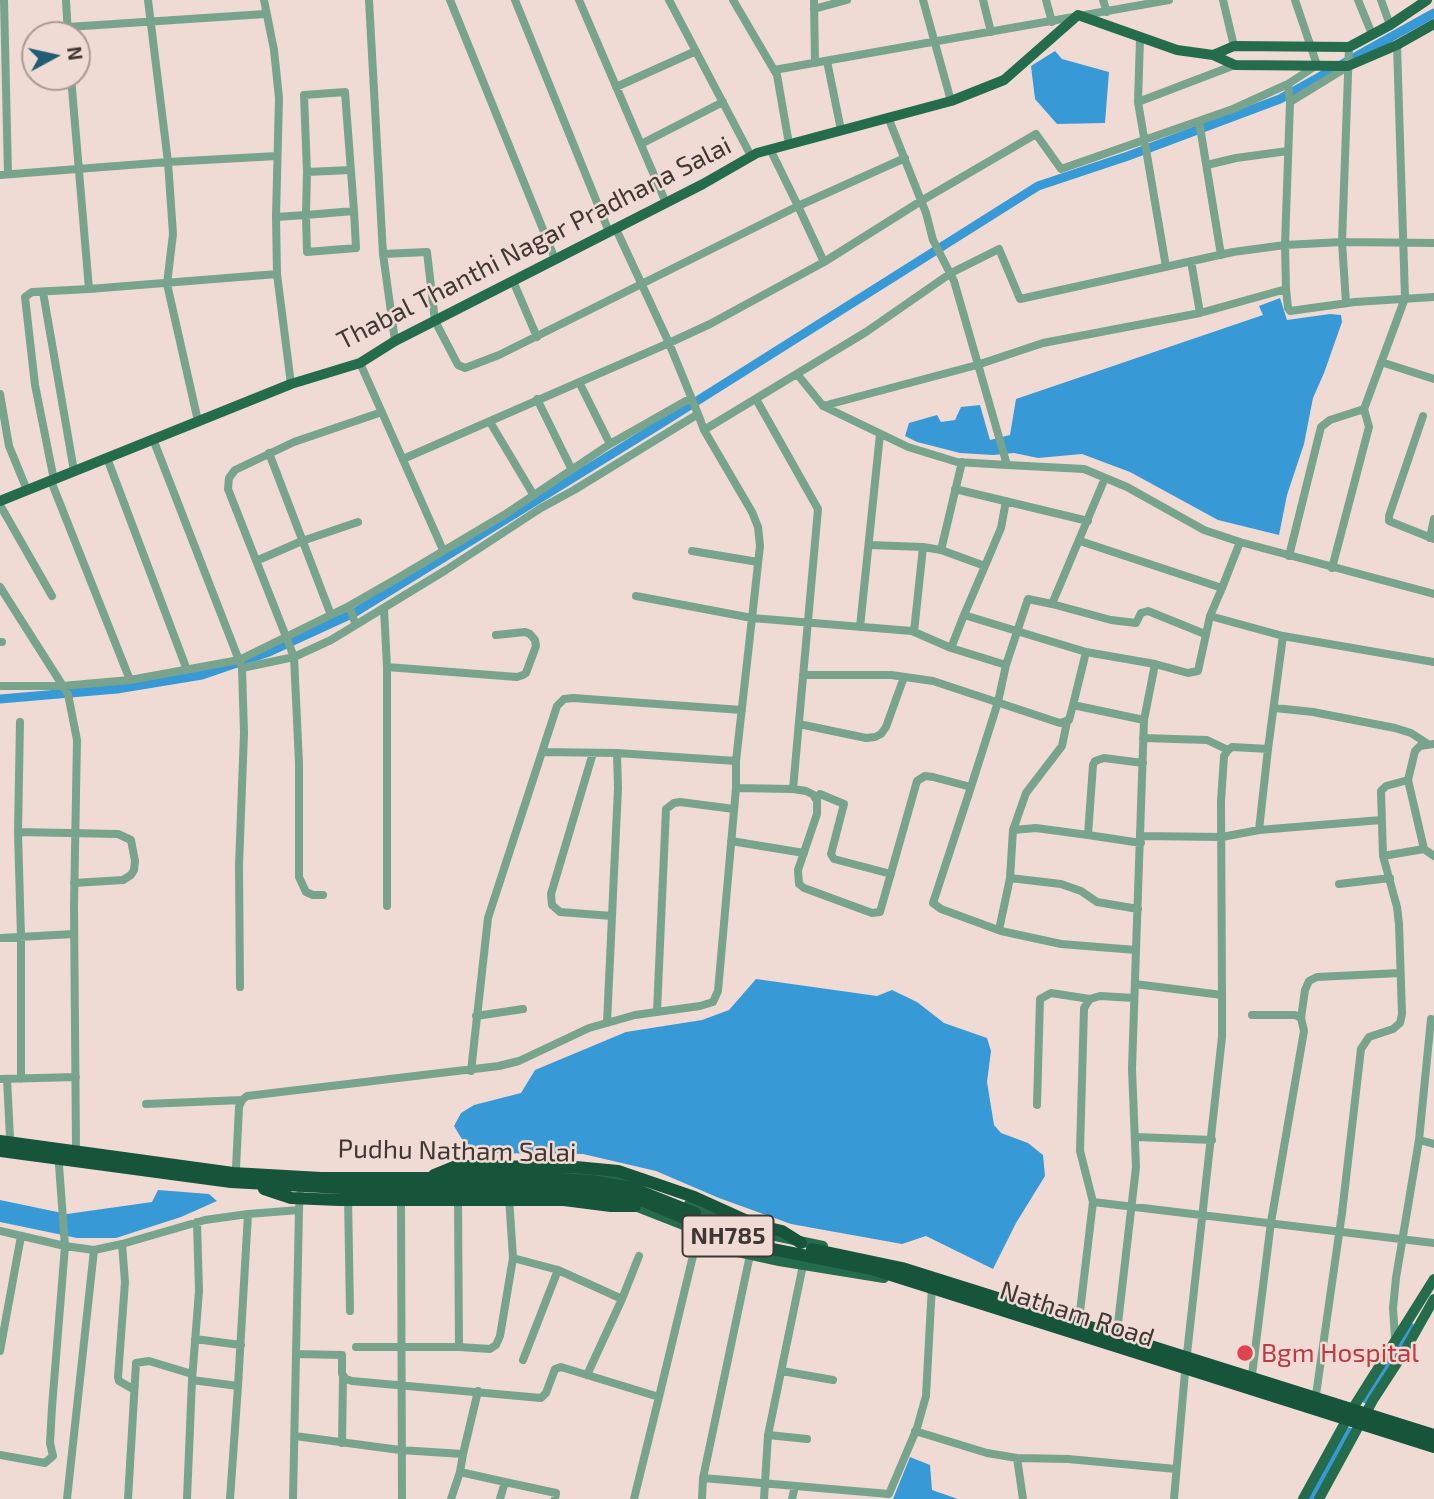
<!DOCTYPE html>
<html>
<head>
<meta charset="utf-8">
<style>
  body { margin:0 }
  #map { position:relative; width:1434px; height:1499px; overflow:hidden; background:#efdbd3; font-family:"Exo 2",sans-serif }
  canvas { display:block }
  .north { position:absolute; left:21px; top:21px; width:70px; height:70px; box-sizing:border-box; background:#efdbd3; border:2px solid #a99993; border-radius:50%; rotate:82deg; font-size:19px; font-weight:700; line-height:28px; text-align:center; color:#3f3734 }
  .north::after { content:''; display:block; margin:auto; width:24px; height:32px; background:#205d75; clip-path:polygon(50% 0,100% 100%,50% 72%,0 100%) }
</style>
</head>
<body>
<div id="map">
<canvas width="1434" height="1499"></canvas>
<div class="north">N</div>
</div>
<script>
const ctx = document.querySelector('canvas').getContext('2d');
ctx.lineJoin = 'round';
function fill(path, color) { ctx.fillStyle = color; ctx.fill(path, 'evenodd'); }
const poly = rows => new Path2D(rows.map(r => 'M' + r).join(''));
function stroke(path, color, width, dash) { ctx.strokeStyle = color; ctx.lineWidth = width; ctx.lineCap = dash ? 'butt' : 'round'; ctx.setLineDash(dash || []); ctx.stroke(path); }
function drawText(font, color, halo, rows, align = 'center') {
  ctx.font = font + ' "Exo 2",sans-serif'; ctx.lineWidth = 5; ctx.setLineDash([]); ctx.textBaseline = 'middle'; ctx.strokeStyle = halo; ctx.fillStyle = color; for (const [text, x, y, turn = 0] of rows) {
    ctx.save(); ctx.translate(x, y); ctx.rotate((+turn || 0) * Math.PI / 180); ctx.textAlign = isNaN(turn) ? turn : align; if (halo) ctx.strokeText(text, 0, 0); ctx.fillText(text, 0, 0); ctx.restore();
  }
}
fill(poly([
  [1055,51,1062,59,1109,72,1105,123,1057,124,1035,99,1031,66],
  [1280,298,1287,320,1330,314,1341,315,1342,322,1324,373,1313,398,1304,444,1287,495,1279,535,1218,520,1130,472,1082,454,1038,458,1014,453,993,455,960,453,917,442,905,436,909,423,937,415,941,422,955,420,961,407,980,405,990,440,1010,435,1016,399,1263,315,1259,306],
  [756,979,877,996,892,990,917,1002,944,1023,987,1038,991,1051,987,1082,994,1125,1001,1133,1028,1143,1043,1155,1045,1176,1016,1223,993,1269,926,1236,902,1244,791,1224,719,1198,656,1171,583,1154,483,1153,463,1141,454,1126,461,1113,474,1105,521,1093,535,1070,626,1032,702,1020,729,1010],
  [158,1190,209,1194,217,1201,181,1217,116,1238,77,1238,0,1222,0,1200,67,1214,152,1202],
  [910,1457,930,1465,932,1490,958,1499,893,1499]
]), '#379ad7');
stroke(poly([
  [0,699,117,689,202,675,269,652,354,613,662,423,1038,186,1128,156,1280,99,1434,13],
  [1366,1399,1410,1327],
  [1310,1499,1344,1437,1349,1432]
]), '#379ad7', 9);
stroke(poly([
  [4,0,8,174],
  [66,0,68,35],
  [148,0,168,162,173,234,167,284,198,421],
  [264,0,274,50,279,98,276,217,277,274,291,384],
  [369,0,383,254],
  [450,0,555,259],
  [515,0,609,232],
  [579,0,666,203],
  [669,0,751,156],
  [733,0,777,75,789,144],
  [814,0,815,63],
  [923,0,951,101],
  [983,0,991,32],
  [1046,0,1052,22],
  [1103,0,1107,12],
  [1223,0,1234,46],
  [1358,0,1372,34],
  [1381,0,1390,25],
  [814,9,847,0],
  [68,27,265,14],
  [1140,39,1138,102,1166,267],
  [827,61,841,130],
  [774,70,1169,0],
  [71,77,89,289,277,274],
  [616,87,696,51],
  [1138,102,1235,65],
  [1290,102,1347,67],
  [888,117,926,213,933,240,954,281,1007,465,1084,469,1127,487,1204,530,1240,542,1434,594],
  [1199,121,1221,255],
  [641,144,723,102],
  [905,158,798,206,824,262,921,201,1036,134,1061,169,1233,109,1288,84,1317,65,1295,0],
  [1207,165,1236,158,1288,151],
  [307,172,351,170],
  [0,175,168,162,277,156],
  [276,217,306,215,354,211,356,248,307,252,306,215,307,172,304,95,345,92,354,211],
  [616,229,669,343,698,414],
  [1434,243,1342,242,1285,245,1286,289,1288,308,1290,311,1355,302,1434,297],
  [1191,261,1200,313],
  [513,281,537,337],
  [43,292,74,471],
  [1346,303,1342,242,1349,47],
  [395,341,383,254,427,252,435,321,458,365,465,368,499,355,798,206,770,149],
  [1381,362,1434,379],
  [360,363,443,550],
  [797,374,823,406,908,447,957,462,1007,465],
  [579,382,610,444],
  [0,394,9,446,27,490],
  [537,399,571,468],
  [756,399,818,509,793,789],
  [823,406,977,365,1043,343,1200,313,1286,289],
  [1423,416,1389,516,1389,521,1434,539],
  [490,422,533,494],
  [153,439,242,668,244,733,239,866,240,987],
  [269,453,331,615],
  [107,458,187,670],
  [403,459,669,343,710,324,824,262],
  [54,480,35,385,25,297,32,292,89,289],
  [51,481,130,680],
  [955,489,1088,521],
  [0,505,52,596],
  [1430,538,1434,519],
  [1080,541,1222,588,1240,542],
  [869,545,923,547],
  [941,550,985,566,964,615,1086,652,1155,664,1144,720],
  [692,551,758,562],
  [1289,556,1321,427,1330,420,1364,409],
  [256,561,302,541,358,522],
  [985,566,1001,528,1006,501],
  [1332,568,1369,427,1364,409,1405,298,1397,45],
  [0,587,68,694,77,740,74,907,76,1147],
  [1222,588,1210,616,1283,636,1434,662],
  [636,596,752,618,760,546,758,527,752,512,704,430],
  [1052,604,1111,620,1136,623,1141,613,1148,611,1205,634],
  [349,606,354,620],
  [384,609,387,667,387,906],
  [860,627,880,434],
  [914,632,923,547,941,550,962,462],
  [0,642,2,642],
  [951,648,964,615],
  [1155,664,1188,673,1198,671,1210,616],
  [387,667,517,677,523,675,526,673,536,646,535,640,530,634,525,632,496,635],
  [242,668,294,657,331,640,446,570,541,508,574,490,698,414,704,430,866,332,951,273,999,249,1020,299,1233,252,1285,245,1290,102,1288,84],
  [803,675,891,675,933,681,1060,723,1069,720,1073,705,1144,720,1136,950],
  [0,686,62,686,130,680,239,660,349,606,398,578,504,515,610,444,691,398],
  [1073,705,1086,652],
  [1275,708,1313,712,1395,728,1411,733,1428,744],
  [20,722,18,832,21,937,21,1079],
  [799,724,866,738,875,737,881,734,886,727,904,677],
  [1143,738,1207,740,1228,750],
  [542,752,557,706,564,699,573,698,742,710],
  [593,753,551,894,552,905,560,912,612,916],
  [736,761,752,618,912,631,951,648,1006,665,1028,599,1052,604,1105,478],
  [1408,780,1424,849],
  [971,787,998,702,1006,665],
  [815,798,820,794,844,804,831,854,834,859,891,874],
  [1013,830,1026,793,1062,746,1067,722],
  [1259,830,1268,749],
  [18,832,118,834,131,840,135,861,134,870,131,875,123,880,74,883],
  [1088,835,1141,843],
  [1141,836,1222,837,1259,830,1381,820],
  [731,841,804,853],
  [1383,856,1424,849,1434,856],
  [1010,878,1061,884,1081,891,1097,902,1138,909],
  [1339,884,1390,878],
  [323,895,313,895,306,892,299,877,299,763,294,657,228,489,229,478,235,470,294,442,382,412],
  [999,930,1010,878,1013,830,1036,828,1088,835,1093,765,1095,761,1104,758,1143,763],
  [0,938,74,934],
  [1135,984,1222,995,1222,1037,1185,1372,1174,1499],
  [1222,995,1221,802,1224,756,1228,750,1232,747,1268,749,1283,636],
  [1134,998,1100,996,1090,999,1084,1008,1080,1151,1093,1202,1434,1243],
  [657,1012,666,809,674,803,680,802,734,809],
  [1252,1015,1295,1015,1301,1018,1304,1031,1271,1222,1252,1375],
  [476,1016,523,1009],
  [1301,1018,1305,990,1309,981,1317,977,1400,973],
  [607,1023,618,788,617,753],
  [471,1071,488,918,542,752,617,753,736,761,736,788],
  [0,1079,76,1077],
  [7,1079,10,1138],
  [146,1104,242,1100],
  [1037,1105,1040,999,1051,993,1090,999],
  [1137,1137,1212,1140],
  [1419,1140,1434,1144],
  [236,1168,239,1107,242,1100,247,1096,499,1066,519,1061,589,1028,635,1015,700,1006,713,1002,718,991,736,788,793,789,806,791,814,795,817,800,817,814,798,870,799,884,804,888,872,913,880,912,917,781,925,776,933,777,971,787,933,903,941,909,1001,931,1061,944,1136,950,1132,1069,1136,1167,1117,1332],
  [348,1196,350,1311],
  [401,1198,402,1499],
  [197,1222,199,1291,192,1380,238,1386,248,1214,299,1210,300,1194],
  [0,1231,65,1246,94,1250,122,1244,205,1220,248,1214],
  [122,1244,125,1282,118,1377,119,1381,133,1389],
  [513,1258,558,1270],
  [622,1299,639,1256],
  [1079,1320,1093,1202],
  [1395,1338,1393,1308,1396,1278,1419,1140,1431,1019],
  [195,1339,241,1345],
  [356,1347,459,1347,458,1198],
  [459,1347,490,1349,496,1345,500,1336,513,1258,509,1197],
  [0,1351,21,1236],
  [297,1354,342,1355,342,1374,346,1379,352,1381,541,1398,546,1393,555,1369,561,1367,659,1397,699,1231],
  [523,1360,558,1270,622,1299,587,1375],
  [782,1371,833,1380],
  [1316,1395,1342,1213,1361,1049,1369,1037,1393,1029,1400,1023,1402,1014,1399,924,1397,907,1383,856,1381,791,1386,786,1408,780,1415,751,1420,746,1434,744],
  [915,1431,987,1453,1017,1458,1068,1459,1176,1469],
  [768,1435,807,1439],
  [295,1436,400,1450,463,1454,460,1472,505,1482,500,1499],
  [342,1443,343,1377],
  [463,1454,478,1391],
  [0,1455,45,1463,53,1456,50,1443,52,1407,65,1246,59,1165],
  [1017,1458,1023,1499],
  [703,1478,750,1255],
  [505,1482,556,1493,555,1499],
  [67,1499,94,1250],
  [128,1499,136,1363,149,1361,192,1374],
  [187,1499,192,1380],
  [230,1499,238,1386],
  [293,1499,299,1210],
  [451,1499,460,1472],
  [634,1499,659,1397],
  [702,1499,703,1478,889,1494,917,1428,926,1396,932,1285],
  [764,1499,768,1435,803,1265],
  [792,1499,795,1486]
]), '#78a38d', 8);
stroke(poly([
  [1213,55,1234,46,1349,47,1390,25,1427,0],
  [0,501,291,384,360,363,395,341,703,184,757,153,951,101,1004,80,1078,15,1177,50,1213,55,1235,65,1348,66,1397,45,1434,24],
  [550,1172,609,1177,628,1182],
  [630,1204,699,1231,721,1245,738,1252,779,1261,884,1278],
  [689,1204,710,1215,756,1232,823,1246],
  [1303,1499,1353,1408,1434,1279],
  [1319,1499,1373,1400,1403,1354,1434,1299]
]), '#256c4d', 10);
stroke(poly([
  [0,1141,233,1173,321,1178,542,1178,591,1181,632,1188,695,1213],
  [0,1151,231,1182,359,1189,577,1190,636,1198,732,1238,762,1247,872,1269,1434,1447],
  [434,1175,456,1166,576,1167,618,1171,694,1197,756,1225,782,1231,801,1243],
  [264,1189,291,1198,339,1200,564,1200,611,1206,635,1206],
  [812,1249,902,1268,1434,1435]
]), '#17553b', 12);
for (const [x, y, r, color] of [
  [1245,1353,9,"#e0444e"]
]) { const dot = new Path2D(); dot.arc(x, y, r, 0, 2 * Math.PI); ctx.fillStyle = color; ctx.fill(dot); stroke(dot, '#efdbd3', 2.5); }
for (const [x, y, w] of [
  [728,1236,91]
]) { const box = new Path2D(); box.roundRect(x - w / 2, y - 20.5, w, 41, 5); ctx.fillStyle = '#efdbd3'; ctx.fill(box); stroke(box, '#3f3734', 2); }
drawText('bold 24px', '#3f3734', null, [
  ["NH785",728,1236]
]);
drawText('26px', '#3f3734', '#efdbd3', [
  ["Thabal Thanthi Nagar Pradhana Salai",534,243,-27],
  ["Pudhu Natham Salai",457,1151,1],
  ["Natham Road",1077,1314,18]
]);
drawText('26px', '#be3a42', '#efdbd3', [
  ["Bgm Hospital",1261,1353]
], 'left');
</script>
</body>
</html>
